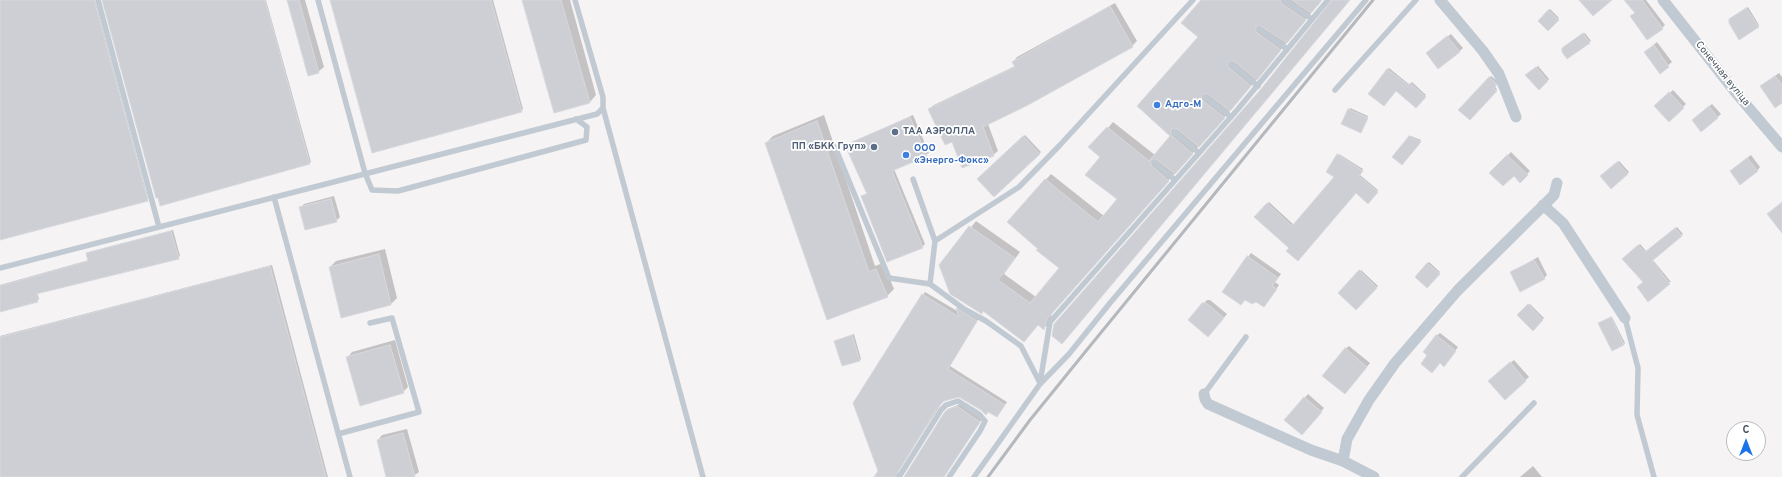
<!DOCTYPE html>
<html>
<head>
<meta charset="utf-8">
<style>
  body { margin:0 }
  #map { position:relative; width:1782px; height:477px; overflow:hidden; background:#f5f3f3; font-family:Overpass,sans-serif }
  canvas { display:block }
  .north { position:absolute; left:1726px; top:421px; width:40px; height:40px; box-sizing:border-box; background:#fff; border:1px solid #b7bbc0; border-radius:50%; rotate:0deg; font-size:11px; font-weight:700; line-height:16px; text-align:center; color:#4a5661 }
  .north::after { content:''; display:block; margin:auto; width:14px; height:18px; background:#1a73e8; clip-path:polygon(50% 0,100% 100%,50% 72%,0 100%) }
</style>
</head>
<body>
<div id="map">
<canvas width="1782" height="477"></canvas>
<div class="north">С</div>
</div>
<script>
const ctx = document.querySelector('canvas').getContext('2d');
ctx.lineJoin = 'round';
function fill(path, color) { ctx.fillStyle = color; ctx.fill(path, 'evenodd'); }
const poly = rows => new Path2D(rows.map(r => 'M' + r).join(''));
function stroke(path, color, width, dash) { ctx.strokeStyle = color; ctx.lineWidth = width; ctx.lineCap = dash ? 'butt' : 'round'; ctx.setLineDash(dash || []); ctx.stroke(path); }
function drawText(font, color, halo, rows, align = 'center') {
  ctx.font = font + ' Overpass,sans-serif'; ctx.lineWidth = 3.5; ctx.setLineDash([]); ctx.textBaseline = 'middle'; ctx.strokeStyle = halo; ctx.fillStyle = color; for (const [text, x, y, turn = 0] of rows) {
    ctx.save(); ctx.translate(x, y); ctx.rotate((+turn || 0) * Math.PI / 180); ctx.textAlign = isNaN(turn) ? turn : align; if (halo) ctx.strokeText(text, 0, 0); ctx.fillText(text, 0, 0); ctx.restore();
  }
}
fill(poly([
  [0,0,95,0,148,198,147,200,0,239],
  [103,0,266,0,311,162,309,163],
  [288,0,305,0,324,67,318,72],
  [331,0,493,0,523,109,521,111],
  [523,0,570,0,596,95,590,102],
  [1203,0,1322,0,1236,104,1052,312,1050,323,1044,328,1039,324,1024,341,984,311,982,313,941,265,976,221,1020,252,1004,274,1036,297,1061,268,1008,222,1051,174,1104,216,1119,199,1101,157,1108,128,1113,122,1155,155,1172,136,1138,106,1199,37],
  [1625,0,1646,0,1665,25,1662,28,1631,16,1636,12],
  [1115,3,1137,41,1132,46,988,124,998,151,993,155,929,109,934,105,1015,66,1013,62,1017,57],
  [1748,7,1759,25,1758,26,1732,18],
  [1550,9,1559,18,1548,30,1539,21],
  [1585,33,1591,41,1589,42,1565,46],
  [1451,34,1463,48,1459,52,1431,50],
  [1657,42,1672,62,1660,72,1645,52],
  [1538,66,1549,79,1539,89,1528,73],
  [1389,68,1410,85,1412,82,1426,95,1416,107,1387,70],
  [1779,73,1782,77,1782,102,1765,83],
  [1491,76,1496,80,1497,84,1495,87,1497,89,1470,119,1460,110],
  [1673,90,1686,104,1669,120,1656,106],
  [1712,104,1721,114,1702,131,1696,117],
  [1350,108,1368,116,1362,130,1349,110],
  [824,115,875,266,883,263,894,289,887,296,766,143,773,136],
  [913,115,929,153,894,169,925,244,922,247,862,196,867,193,846,145],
  [1025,135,1041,152,994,196,979,179],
  [1411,136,1421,140,1402,164,1409,137],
  [1511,152,1530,171,1520,181,1514,175,1491,173],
  [1339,154,1363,169,1360,175,1378,190,1368,202,1356,192,1290,248,1256,217,1269,202,1294,225,1336,177],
  [1751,155,1760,167,1757,171,1734,168],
  [1619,161,1629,172,1611,188,1601,176],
  [334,196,340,217,336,221,300,208,304,204],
  [1677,227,1683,234,1652,259,1671,282,1644,282,1623,259,1640,244,1647,252],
  [173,230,180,256,178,258,37,292,39,299,37,301,0,311,0,285,89,260,87,253,89,252],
  [385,249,397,298,391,304,330,267,336,261],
  [1251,253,1281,274,1275,282,1279,285,1267,302,1256,300,1248,257],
  [1538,257,1547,275,1544,278,1511,272],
  [1429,262,1440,272,1427,286,1416,276],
  [272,265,328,477,0,477,0,336],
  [1361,270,1378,286,1356,309,1339,293],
  [925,292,959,312,957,309,959,306,979,318,950,366,1007,402,999,413,982,410,959,396,943,401,898,471,899,477,875,477,879,471,854,403],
  [1207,300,1210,300,1227,314,1212,332,1203,304],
  [1530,304,1544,318,1533,329,1518,315],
  [1612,317,1625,343,1624,344,1601,322],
  [1440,333,1458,347,1447,362,1429,355,1436,336],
  [854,334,861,359,860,360,835,341],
  [395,340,408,387,403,392,347,358,352,352],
  [1349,346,1370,363,1348,390,1345,349],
  [1514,360,1529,377,1505,398,1493,378],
  [1308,394,1324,408,1305,430,1286,420],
  [960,404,982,419,943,477,905,477,949,409],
  [407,429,419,472,412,477,387,477,378,440,382,435],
  [1533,466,1542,477,1520,477]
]), '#0003');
const building = poly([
  [0,0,94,0,148,201,0,240,0,0],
  [102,0,265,0,310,164,160,206,158,198,156,198,102,0],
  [287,0,299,0,319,73,308,76,287,0],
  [330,0,491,0,522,112,372,153,330,0],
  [522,0,561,0,590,103,554,113,522,0],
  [1201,0,1280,0,1282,4,1306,20,1287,43,1261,26,1256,26,1256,32,1281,50,1257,80,1234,61,1228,61,1228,67,1251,86,1230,111,1208,94,1202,94,1202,100,1225,118,1199,147,1177,129,1171,129,1171,135,1193,154,1175,174,1156,159,1151,160,1151,165,1169,181,1047,319,1044,330,1038,325,1024,342,983,311,982,314,950,294,939,265,969,226,1015,258,998,280,1030,303,1059,268,1036,250,1038,249,1007,222,1045,179,1098,222,1117,199,1085,175,1100,157,1088,147,1107,127,1149,161,1170,136,1137,106,1198,37,1181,23,1201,0],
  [1292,0,1322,0,1311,13,1292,0],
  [1332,0,1350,0,1062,344,1052,336,1054,324,1261,89,1332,0],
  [1579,0,1612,0,1593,16,1579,0],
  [1624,0,1642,0,1663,29,1647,40,1630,16,1635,13,1624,0],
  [1110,6,1133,47,1028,105,983,127,994,156,962,168,952,142,945,145,928,109,1015,67,1012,62,1110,6],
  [1746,8,1759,27,1739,40,1729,23,1729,19,1746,8],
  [1548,10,1559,20,1548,31,1538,21,1548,10],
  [1583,33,1590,43,1567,59,1562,52,1562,48,1583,33],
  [1447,36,1460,52,1438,69,1426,53,1447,36],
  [1654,45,1669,67,1660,74,1644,52,1654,45],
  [1536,67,1548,81,1539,90,1525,75,1536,67],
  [1387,69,1408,85,1410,83,1426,97,1416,108,1396,91,1384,106,1368,94,1387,69],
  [1775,76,1782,85,1782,103,1775,108,1760,86,1775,76],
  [1489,77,1495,82,1496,87,1494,89,1497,91,1470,120,1458,110,1489,77],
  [1669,92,1684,108,1669,122,1654,106,1669,92],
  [1709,106,1718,118,1701,132,1692,120,1709,106],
  [1348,109,1368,118,1361,133,1341,124,1348,109],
  [910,117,927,156,892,171,923,248,887,262,861,196,867,194,845,145,910,117],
  [817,121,869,272,876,269,888,297,827,320,765,143,817,121],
  [1023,136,1040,154,994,197,977,179,1023,136],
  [1409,136,1421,142,1402,165,1392,157,1409,136],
  [1337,154,1363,171,1359,176,1378,192,1368,204,1356,193,1298,261,1286,251,1289,248,1254,217,1267,203,1292,226,1334,177,1326,172,1337,154],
  [1507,155,1528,175,1520,183,1514,176,1503,186,1489,173,1507,155],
  [1747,158,1758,171,1740,185,1730,171,1747,158],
  [1617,162,1628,174,1611,189,1600,176,1617,162],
  [331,199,337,222,305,230,299,207,331,199],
  [1782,202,1782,233,1767,214,1782,202],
  [1675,228,1682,236,1652,261,1670,284,1648,302,1637,287,1643,282,1622,259,1638,245,1645,252,1675,228],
  [171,231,179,259,36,294,38,302,0,312,0,286,88,261,86,253,171,231],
  [379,254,391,305,341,318,329,267,379,254],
  [1247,256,1278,278,1272,286,1277,289,1264,307,1256,302,1252,304,1245,300,1241,305,1222,292,1247,256],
  [1534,260,1545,279,1520,292,1510,272,1534,260],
  [1427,263,1440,274,1427,288,1415,277,1427,263],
  [270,266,326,477,0,477,0,337,270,266],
  [1359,270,1377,288,1356,310,1338,293,1359,270],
  [922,294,959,317,956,308,977,321,948,369,1005,405,997,417,988,412,986,415,981,410,959,397,944,401,937,408,895,477,874,477,878,471,853,403,922,294],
  [1202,303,1206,303,1224,318,1208,337,1188,320,1202,303],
  [1528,304,1543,320,1533,331,1517,315,1528,304],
  [1611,317,1624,345,1612,351,1598,323,1611,317],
  [852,335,860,361,842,366,834,341,852,335],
  [1436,335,1456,351,1444,367,1440,363,1432,373,1421,364,1427,355,1423,352,1436,335],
  [390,345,404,393,360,406,346,357,390,345],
  [1345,348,1367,367,1345,394,1322,376,1345,348],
  [1510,362,1526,381,1505,400,1488,381,1510,362],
  [1304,397,1322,412,1302,435,1284,420,1304,397],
  [957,406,980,422,944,477,904,477,944,413,948,409,957,406],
  [403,433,415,477,386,477,377,440,403,433]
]);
fill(building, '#cdcfd5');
stroke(building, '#d7d9de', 1);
stroke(poly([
  [98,0,159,227],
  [318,0,365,173,372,190,398,191,586,140,587,127,576,119],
  [1284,0,1312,19],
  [1259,29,1287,49],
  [1231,64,1258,86],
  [1335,90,1416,0],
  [1205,97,1231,117],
  [603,108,703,477],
  [1174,132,1199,153],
  [835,147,889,278,930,284],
  [1154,162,1175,180],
  [913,179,935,241,930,284,964,309,986,321,1021,346,1040,383],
  [274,197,350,477],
  [935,241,1019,187,1060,145,1193,0],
  [0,268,597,114,603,108,603,97,575,0],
  [1625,318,1638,368,1637,415,1654,477],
  [1040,383,1050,322,1238,109,1328,0],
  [1204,394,1246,337],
  [338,434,419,412,392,318,370,323],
  [899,477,941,410,946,405,958,401,979,414,985,421,980,431,949,477],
  [974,477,1040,384,1069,354,1110,303,1366,0],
  [1462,477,1534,403]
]), '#c1cad2', 5.5);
stroke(poly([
  [1440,0,1483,51,1499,74,1516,117],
  [1663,0,1737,94,1782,147],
  [1543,205,1563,223,1625,318],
  [1204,394,1205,399,1208,404,1311,450,1343,461,1374,477],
  [1343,461,1347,439,1369,400,1395,363,1458,290,1554,195,1557,183]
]), '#c1cad2', 11);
stroke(poly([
  [988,477,1030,420,1090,346,1373,0]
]), '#b5b8bd', 3);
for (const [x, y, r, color] of [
  [1157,105,4,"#3f7fe0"],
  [895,132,4,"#5c6f8a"],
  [874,147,4,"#5c6f8a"],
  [906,155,4,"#3f7fe0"]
]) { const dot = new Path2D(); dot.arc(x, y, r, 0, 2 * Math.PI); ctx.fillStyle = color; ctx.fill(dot); stroke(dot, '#fff', 1.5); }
drawText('10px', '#4a5661', '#fff', [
  ["Сонечная вуліца",1722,74,51]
]);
drawText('bold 10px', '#366cbe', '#fff', [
  ["Адго-М",1165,105],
  ["ООО",914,149],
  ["«Энерго-Фокс»",914,161]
], 'left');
drawText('bold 10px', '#4e5e75', '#fff', [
  ["ТАА АЭРОЛЛА",903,132],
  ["ПП «БКК Груп»",866,147,"right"]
], 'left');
</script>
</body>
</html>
